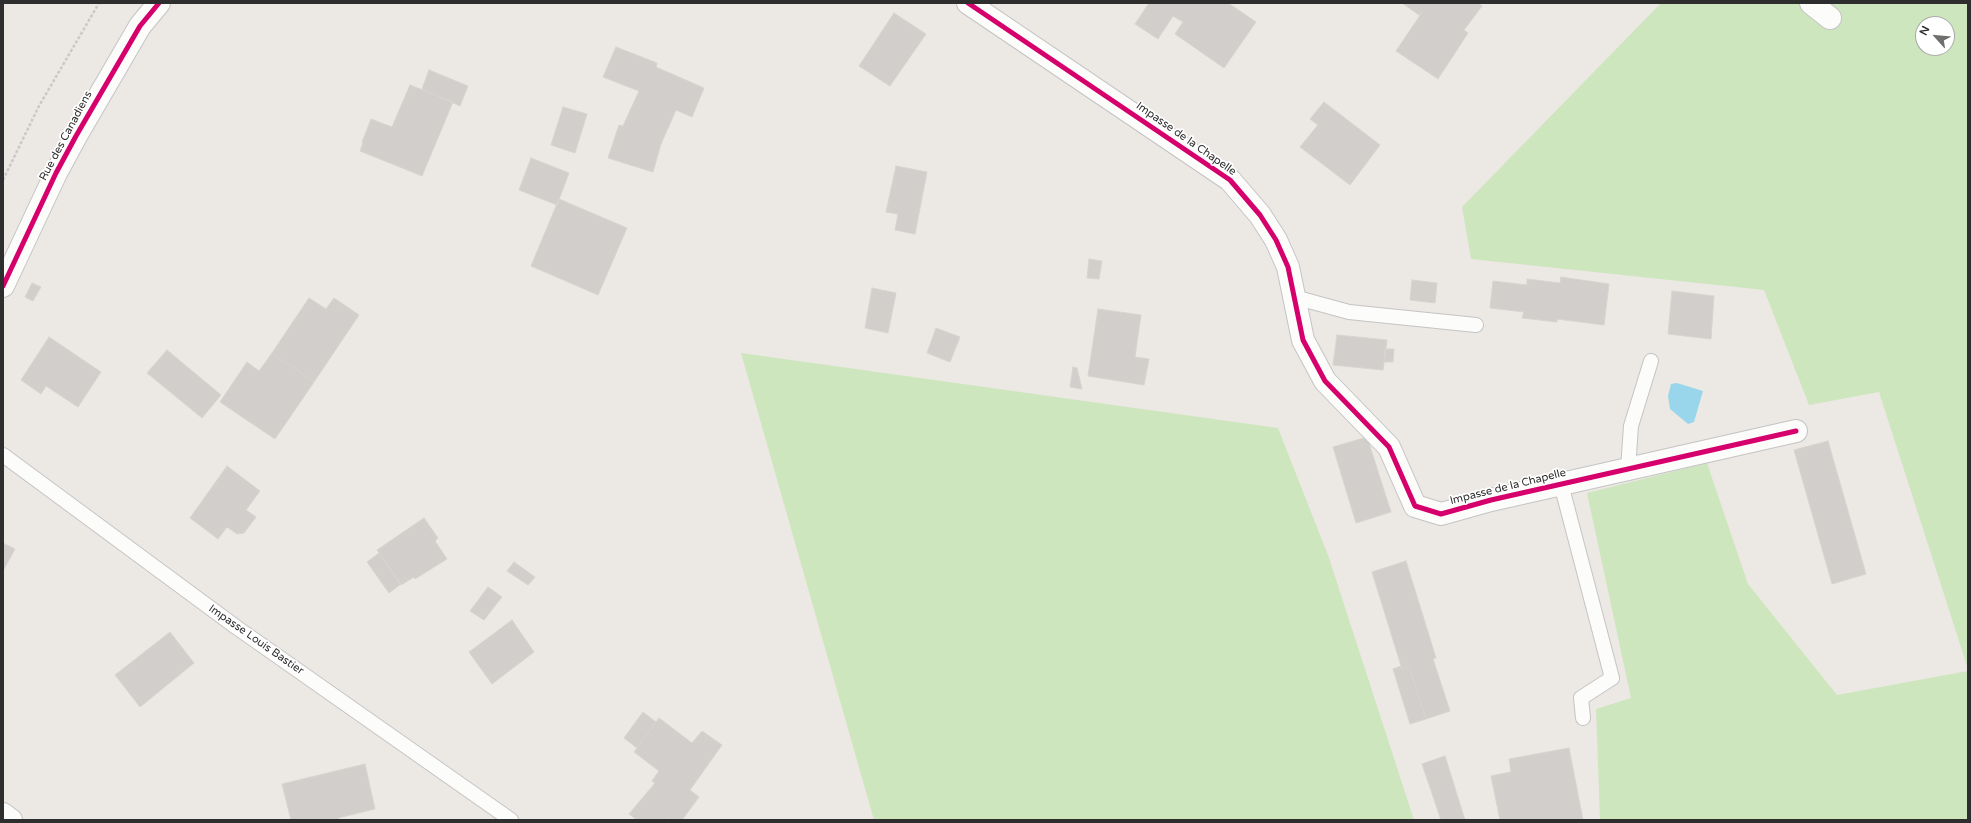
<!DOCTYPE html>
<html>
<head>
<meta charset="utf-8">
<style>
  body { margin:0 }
  #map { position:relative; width:1971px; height:823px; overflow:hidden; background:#ece8e4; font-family:"Varela Round",sans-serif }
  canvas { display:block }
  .frame { position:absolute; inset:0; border:4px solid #2e2e2e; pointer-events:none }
  .north { position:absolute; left:1915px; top:16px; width:40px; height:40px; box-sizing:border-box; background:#fff; border:1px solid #ababab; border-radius:50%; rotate:297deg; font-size:11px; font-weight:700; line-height:16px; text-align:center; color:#2e2e2e }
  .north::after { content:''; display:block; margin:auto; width:14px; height:18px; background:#706f6e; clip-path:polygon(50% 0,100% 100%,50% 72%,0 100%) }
</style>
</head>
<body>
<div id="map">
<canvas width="1971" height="823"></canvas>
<div class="frame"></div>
<div class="north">N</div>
</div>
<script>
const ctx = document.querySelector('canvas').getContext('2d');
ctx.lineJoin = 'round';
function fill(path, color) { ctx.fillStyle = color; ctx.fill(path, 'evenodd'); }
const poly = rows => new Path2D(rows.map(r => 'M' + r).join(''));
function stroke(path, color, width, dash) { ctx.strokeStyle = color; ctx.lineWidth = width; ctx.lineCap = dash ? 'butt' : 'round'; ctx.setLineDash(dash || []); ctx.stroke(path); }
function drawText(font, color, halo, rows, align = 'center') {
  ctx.font = font + ' "Varela Round",sans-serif'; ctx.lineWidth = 3.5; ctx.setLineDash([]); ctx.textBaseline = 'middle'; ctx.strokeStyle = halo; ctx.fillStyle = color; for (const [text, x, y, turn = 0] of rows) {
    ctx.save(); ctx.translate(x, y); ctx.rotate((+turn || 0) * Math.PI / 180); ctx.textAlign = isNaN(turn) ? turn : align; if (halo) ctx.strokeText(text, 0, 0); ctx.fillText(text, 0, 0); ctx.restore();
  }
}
fill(poly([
  [1661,3,1968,3,1968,669,1879,392,1809,405,1764,290,1471,259,1462,207],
  [1923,24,1947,24,1947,48,1923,48],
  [741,353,1278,428,1329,558,1414,820,874,820],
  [1707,463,1748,584,1837,695,1968,671,1968,820,1600,820,1596,709,1631,698,1587,493]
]), '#cee6be');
fill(poly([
  [1677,383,1703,391,1694,422,1688,424,1670,409,1668,396,1671,384]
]), '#99d6ec');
const building = poly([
  [1149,3,1228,3,1256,22,1224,68,1175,34,1183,22,1173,16,1158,39,1135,24,1149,3],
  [1402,3,1478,3,1482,6,1464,30,1468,33,1438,79,1396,51,1423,11,1419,15,1402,3],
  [894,13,926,34,890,86,859,66,894,13],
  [616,47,657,63,656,67,704,88,692,117,676,110,661,144,653,172,608,158,619,125,623,126,639,91,603,77,616,47],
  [429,70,468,86,460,106,422,89,429,70],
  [410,85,453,102,422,176,360,151,363,143,362,142,371,119,392,127,410,85],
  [1324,102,1380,145,1350,185,1300,147,1318,125,1310,119,1324,102],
  [563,107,587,114,575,153,551,145,563,107],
  [531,158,569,173,557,205,519,190,531,158],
  [896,166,927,172,915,234,895,230,898,214,886,212,896,166],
  [559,199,627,228,598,295,531,266,559,199],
  [1089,259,1102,261,1099,279,1087,278,1089,259],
  [1561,277,1609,284,1604,325,1557,319,1557,322,1522,318,1524,312,1490,308,1493,281,1527,285,1527,279,1560,283,1561,277],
  [1412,280,1437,283,1435,303,1410,300,1412,280],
  [32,283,41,287,33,301,25,297,32,283],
  [872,288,896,293,888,333,865,328,872,288],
  [1672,291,1714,296,1711,339,1668,334,1672,291],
  [309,298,326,309,334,298,359,315,314,382,272,353,309,298],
  [1098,309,1141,315,1135,357,1149,359,1144,385,1088,376,1098,309],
  [936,328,960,337,950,362,927,353,936,328],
  [1337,335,1387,340,1383,370,1333,365,1337,335],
  [49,337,101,372,78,407,46,386,41,394,21,380,49,337],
  [1385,349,1394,349,1393,362,1384,362,1385,349],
  [167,350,221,395,202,418,147,373,167,350],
  [272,353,314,382,275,439,220,402,247,362,259,371,272,353],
  [1073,367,1077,368,1082,389,1070,387,1073,367],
  [1367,437,1391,512,1356,523,1333,447,1367,437],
  [1828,441,1866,574,1832,584,1794,450,1828,441],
  [227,466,260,491,246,510,256,517,244,533,237,534,227,527,218,539,190,518,227,466],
  [424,518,438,538,435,541,447,559,415,579,414,577,401,585,377,550,424,518],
  [3,543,15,549,3,571,3,543],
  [379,553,401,584,389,593,367,562,379,553],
  [1406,561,1436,658,1433,659,1450,711,1426,719,1409,667,1402,669,1372,572,1406,561],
  [514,562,535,577,528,585,507,571,514,562],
  [488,587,502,597,484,620,470,611,488,587],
  [512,620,534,652,492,684,469,652,512,620],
  [170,632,194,663,140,707,115,675,170,632],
  [1401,666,1402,669,1409,667,1426,719,1410,724,1393,669,1401,666],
  [643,712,656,722,637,748,624,738,643,712],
  [659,718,692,743,702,731,722,745,690,790,699,797,682,820,670,820,667,818,666,820,637,820,629,814,655,783,652,781,659,771,634,752,659,718],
  [1569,748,1583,820,1500,820,1491,776,1511,772,1509,759,1569,748],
  [1445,756,1465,820,1441,820,1422,764,1445,756],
  [365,764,375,809,338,818,339,820,291,820,282,784,365,764]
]);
fill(building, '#d1cecb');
stroke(building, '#d7d4d0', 1);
const lane = poly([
  [1294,297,1349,312,1476,325],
  [3,455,236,627,511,820],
  [1628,469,1631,426,1651,361],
  [1561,484,1612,678,1581,698,1583,718]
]);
const street = poly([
  [968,3,1230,180,1260,215,1276,240,1288,267,1303,340,1325,381,1389,447,1415,506,1441,514,1491,500,1796,431],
  [1811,3,1830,18],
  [3,286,56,173,76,136,140,26,159,3],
  [3,814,11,820]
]);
stroke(lane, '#c5c4c5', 16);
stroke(street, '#c5c4c5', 24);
stroke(poly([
  [3,180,39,106,99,3]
]), '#c9c9c8', 2.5, [3, 2]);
stroke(lane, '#fcfcfb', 14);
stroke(street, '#fcfcfb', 22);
stroke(poly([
  [968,3,1230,180,1260,215,1276,240,1288,267,1303,340,1325,381,1389,447,1415,506,1441,514,1491,500,1796,431],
  [3,286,56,173,76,136,140,26,159,3]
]), '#d6006c', 5);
drawText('11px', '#2e2e2e', '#fff', [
  ["Rue des Canadiens",66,136,-62],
  ["Impasse de la Chapelle",1186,139,35],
  ["Impasse de la Chapelle",1508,487,-14],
  ["Impasse Louis Bastier",256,640,35]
]);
</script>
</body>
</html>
